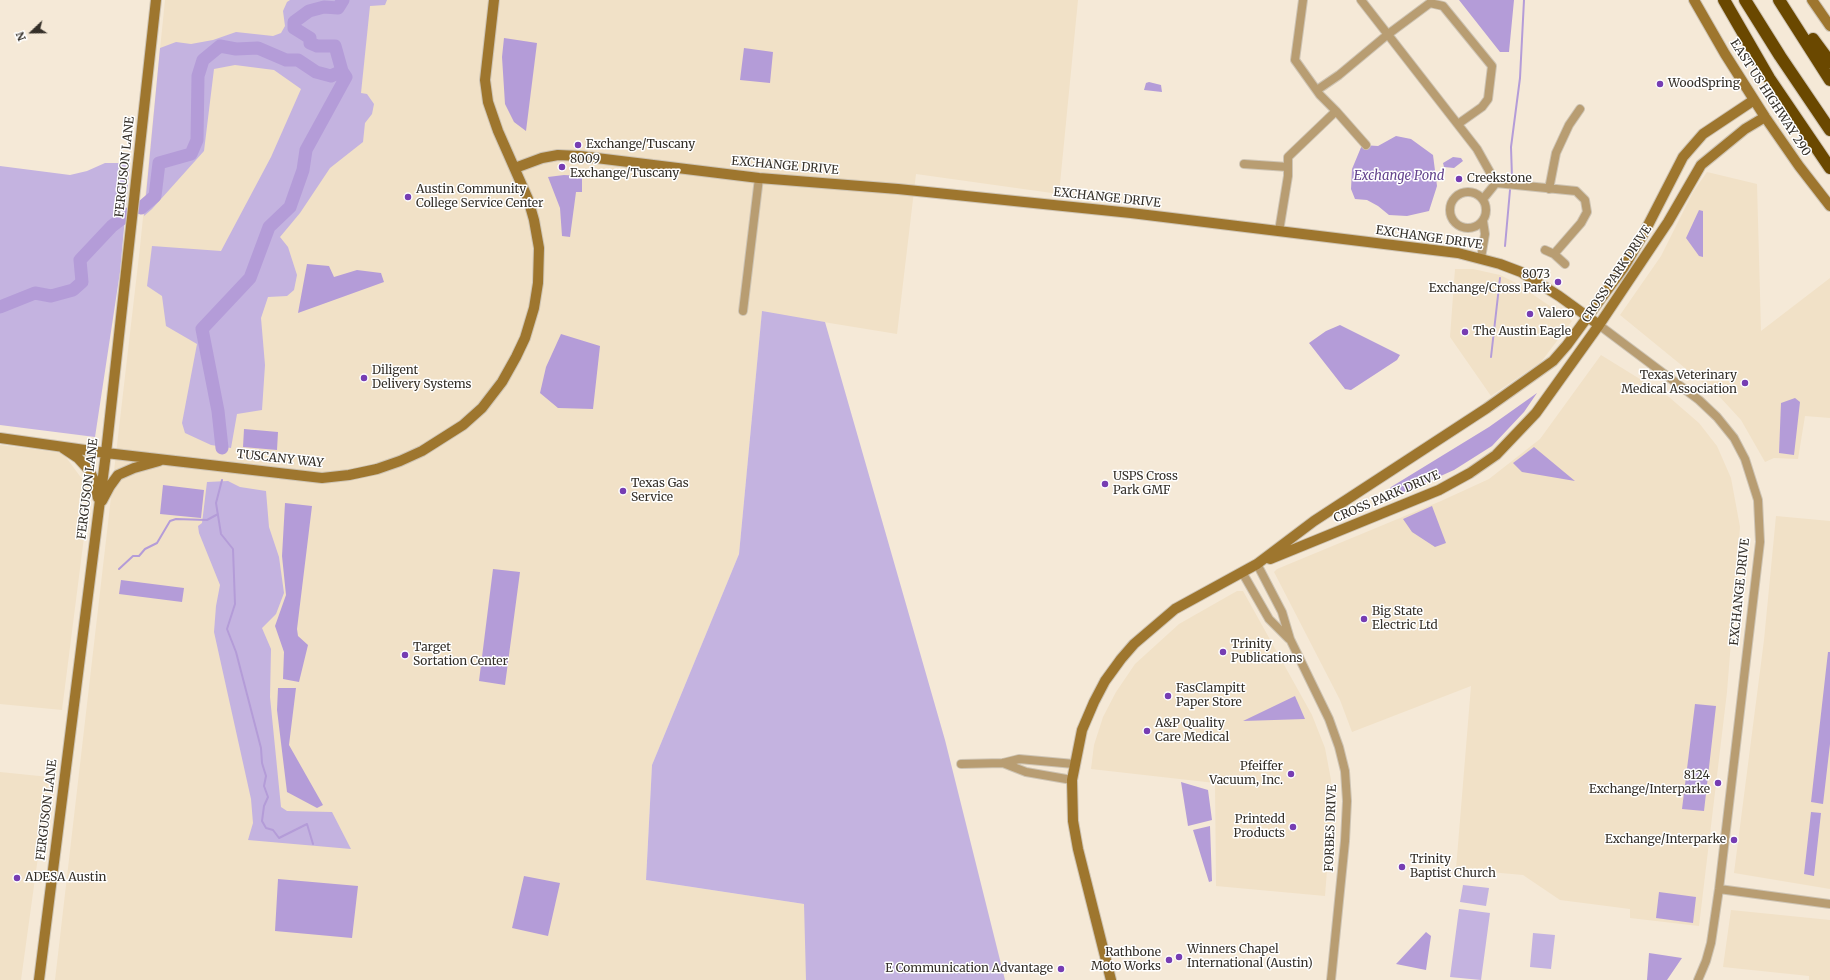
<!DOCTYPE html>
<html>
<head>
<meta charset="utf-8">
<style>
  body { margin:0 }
  #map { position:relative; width:1830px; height:980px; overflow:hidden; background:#f5e9d7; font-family:Merriweather,serif }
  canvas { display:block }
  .north { position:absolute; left:12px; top:12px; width:40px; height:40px; -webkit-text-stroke:3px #fff; paint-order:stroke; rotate:248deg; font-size:11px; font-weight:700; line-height:16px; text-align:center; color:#342f28 }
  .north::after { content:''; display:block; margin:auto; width:14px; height:18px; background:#342f28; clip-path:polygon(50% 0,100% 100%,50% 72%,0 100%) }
</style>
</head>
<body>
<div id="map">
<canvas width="1830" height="980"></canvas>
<div class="north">N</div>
</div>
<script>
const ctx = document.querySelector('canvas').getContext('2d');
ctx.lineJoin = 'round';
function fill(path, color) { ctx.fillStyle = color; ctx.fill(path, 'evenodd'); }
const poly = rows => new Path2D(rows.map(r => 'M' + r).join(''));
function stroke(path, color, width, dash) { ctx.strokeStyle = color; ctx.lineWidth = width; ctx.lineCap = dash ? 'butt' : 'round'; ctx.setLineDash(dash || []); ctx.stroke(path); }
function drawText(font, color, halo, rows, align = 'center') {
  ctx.font = font + ' Merriweather,serif'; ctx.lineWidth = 3; ctx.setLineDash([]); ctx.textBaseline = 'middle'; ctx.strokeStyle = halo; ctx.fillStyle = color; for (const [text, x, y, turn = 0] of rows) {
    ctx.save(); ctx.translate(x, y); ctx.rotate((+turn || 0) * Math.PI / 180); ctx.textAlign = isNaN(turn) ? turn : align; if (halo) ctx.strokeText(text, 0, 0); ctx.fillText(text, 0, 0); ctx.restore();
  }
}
fill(poly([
  [165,0,1078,0,1059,194,916,174,897,334,762,312,739,554,652,765,646,880,804,904,822,980,55,980,140,247],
  [1707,172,1757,184,1761,331,1830,278,1830,418,1805,416,1798,459,1774,458,1765,462,1741,420,1718,395,1620,315,1661,256,1693,192],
  [1455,269,1473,269,1500,275,1516,283,1572,321,1541,362,1491,396,1450,337],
  [1601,355,1669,397,1699,423,1717,446,1731,478,1740,527,1727,692,1699,926,1630,918,1630,909,1560,900,1523,875,1456,869,1471,686,1352,732,1340,700,1274,572,1277,569,1441,501,1489,479,1540,439],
  [0,445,63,453,90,490,62,710,0,704],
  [1776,516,1830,521,1830,889,1734,873,1764,640],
  [1237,591,1243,591,1312,715,1325,748,1331,780,1330,831,1325,896,1216,886,1215,783,1091,769,1094,745,1103,717,1116,692,1135,664,1179,624],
  [0,772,49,777,21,980,0,980],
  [1731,910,1830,920,1830,980,1809,980,1809,976,1723,967]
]), '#f1e1c7');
fill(poly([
  [290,0,387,0,385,5,370,6,361,93,367,94,374,104,372,114,365,123,363,142,330,168,300,213,280,237,288,247,297,275,294,290,287,296,268,297,261,318,265,365,262,410,237,414,231,448,211,445,185,433,182,423,197,344,166,326,162,296,147,286,152,246,221,251,271,157,301,89,274,70,235,65,214,69,204,151,152,209,144,216,160,48,176,42,191,44,213,40,236,32,273,36,281,33,285,26,283,11,287,2],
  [105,163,130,163,120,272,95,437,0,425,0,166,70,175,87,171],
  [762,311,825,322,945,740,1005,980,806,980,804,904,646,880,652,765,739,554],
  [228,481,240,487,266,491,269,527,279,557,284,593,276,614,262,628,271,649,270,697,281,807,287,811,332,812,351,849,248,840,253,823,251,799,214,632,216,606,220,585,199,533,198,526,202,523,207,482],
  [1463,885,1489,888,1486,906,1460,902],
  [1459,909,1490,913,1481,980,1450,977],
  [1533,933,1555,935,1551,969,1530,967]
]), '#c4b3e0');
fill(poly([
  [1459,0,1514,0,1509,52,1500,52],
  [504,38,537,43,526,131,514,122,505,104,502,57],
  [744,48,773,52,770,83,740,80],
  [1149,82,1161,85,1162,92,1144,90,1146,83],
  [1396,136,1411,139,1433,155,1437,186,1429,211,1407,216,1389,215,1378,206,1367,200,1355,199,1351,189,1352,169,1362,145,1378,146],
  [1453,157,1461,158,1463,161,1454,168,1444,167,1443,163],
  [564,175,582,176,582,192,576,192,570,237,562,236,560,208,548,177],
  [1699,210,1703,211,1703,257,1699,256,1686,238],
  [307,264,329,266,334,277,357,270,381,273,384,282,298,313],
  [1340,325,1400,355,1397,360,1351,390,1345,389,1309,343,1326,331],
  [561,334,600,346,593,409,558,408,540,393,546,367],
  [1537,393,1524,412,1492,446,1454,470,1396,496,1389,496,1387,493,1391,487,1489,427],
  [1795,398,1800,402,1794,455,1779,453,1781,403],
  [244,429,278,432,277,450,243,447],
  [1534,447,1575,481,1522,472,1513,463],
  [163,485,204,490,201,518,160,514],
  [285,503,312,506,297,629,298,636,308,645,299,682,283,679,284,652,275,626,286,595,282,556],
  [1432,506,1446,543,1435,547,1412,532,1403,519],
  [493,569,520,572,505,685,479,681],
  [121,580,184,588,182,602,119,594],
  [1828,652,1830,652,1830,744,1823,804,1811,802],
  [278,688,296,688,289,745,323,805,317,808,287,792,277,710],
  [1295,696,1305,719,1243,721],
  [1695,704,1716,706,1704,811,1682,809],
  [1181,782,1208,790,1212,820,1188,826],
  [1811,812,1821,813,1814,876,1804,874],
  [1210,826,1212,881,1209,882,1193,830],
  [524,876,560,883,548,936,512,928],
  [278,879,358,886,352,938,275,931],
  [1659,892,1696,897,1693,923,1656,918],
  [1426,932,1431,936,1426,970,1396,964],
  [1649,953,1682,958,1667,980,1647,980]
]), '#b49cd8');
stroke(poly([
  [1512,178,1511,147,1520,78,1524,0],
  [1505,246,1510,190],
  [1491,357,1500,278],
  [222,480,216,503,221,534,233,549,235,604,227,629,236,652,261,748,262,763,266,776,264,786,268,797,264,806,262,821,266,828,273,830,279,838,307,824,313,844],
  [119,569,133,556,139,556,145,549,157,543,170,521,176,519,207,520,218,514]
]), '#b49cd8', 2);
stroke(poly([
  [141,208,155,196,159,163,191,154,197,140,198,76,203,60,220,46,236,49,258,48,286,60,298,60,316,72,331,76,342,71],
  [0,307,35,293,51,296,73,290,82,282,80,260,112,226,128,214],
  [222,448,218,411,202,329,250,278,269,227,290,207,303,170,306,150,346,77,342,71,335,46,317,46,310,43,310,38,294,28,294,22,309,11,324,7,338,8,343,0]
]), '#b49cd8', 13);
const street = poly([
  [1361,0,1477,149,1496,183,1576,191,1585,200,1587,212,1581,223,1554,254,1565,264],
  [1317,90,1339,75,1387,35,1430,3,1443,6,1492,66,1488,99,1482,107,1458,124],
  [1336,111,1366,145],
  [1244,164,1288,167],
  [1549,189,1556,153,1569,125,1580,109],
  '1450 210a18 18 0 1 1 36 0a18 18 0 1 1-36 0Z',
  [1483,199,1496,183],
  [1279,231,1288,176,1288,157,1336,111,1320,95,1295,60,1303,0],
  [1545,250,1554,254],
  [1481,258,1485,234,1483,221],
  [743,311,759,178],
  [1599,325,1699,400,1717,417,1734,438,1745,459,1758,500,1760,542,1719,889,1711,943,1706,961,1698,980],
  [1257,564,1282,612,1290,639,1329,719,1339,747,1345,771,1347,801,1345,841,1331,980],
  [1242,572,1269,619,1289,639],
  [1003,763,1026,772,1072,780],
  [961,764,1003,763,1019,759,1074,764],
  [1719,889,1830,904]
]);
const secondary = poly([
  [1694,0,1725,54,1765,117,1799,166,1830,206],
  [1812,0,1830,26],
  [515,168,542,158,558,155,580,156,759,178,898,189,1131,213,1458,253,1500,264,1521,272,1559,296,1599,325],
  [0,438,106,453,322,478,349,475,377,469,400,461,422,451,463,425,482,408,502,382,516,357,525,338,534,308,538,283,539,248,534,220,528,199,498,131,488,102,485,80,494,0],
  [63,448,78,458,89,470,94,480,98,498],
  [102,501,110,486,118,475,134,468,159,461],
  [1270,559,1439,490,1470,473,1496,455,1536,413,1599,325,1668,222,1701,165,1745,129,1765,117],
  [39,980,106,453,156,0],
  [1111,980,1078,849,1073,821,1072,780,1082,730,1094,702,1105,681,1121,659,1134,644,1175,609,1257,564,1314,521,1487,408,1553,361,1567,345,1624,267,1644,233,1683,157,1703,134,1754,100]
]);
const highway = poly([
  [1724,0,1769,78,1830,168],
  [1745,0,1780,56,1830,130],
  [1779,0,1830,80],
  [1813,39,1830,62]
]);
stroke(street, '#cec4b4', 10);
stroke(secondary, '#cec4b4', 12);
stroke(highway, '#cec4b4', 14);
stroke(street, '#b89d72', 8);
stroke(secondary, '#9e762e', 10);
stroke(highway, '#6a4800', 12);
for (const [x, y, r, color] of [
  [1660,84,4,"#763db3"],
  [578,145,4,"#763db3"],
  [562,167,4,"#763db3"],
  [1459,179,4,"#763db3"],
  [408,197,4,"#763db3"],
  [1558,282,4,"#763db3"],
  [1530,314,4,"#763db3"],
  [1465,332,4,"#763db3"],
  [364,378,4,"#763db3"],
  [1745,383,4,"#763db3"],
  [1105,484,4,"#763db3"],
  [623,491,4,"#763db3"],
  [1364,619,4,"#763db3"],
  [1223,652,4,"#763db3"],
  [405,655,4,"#763db3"],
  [1168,696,4,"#763db3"],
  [1147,731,4,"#763db3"],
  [1291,774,4,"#763db3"],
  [1718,783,4,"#763db3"],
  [1293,827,4,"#763db3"],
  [1734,840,4,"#763db3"],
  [1402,867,4,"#763db3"],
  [17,878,4,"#763db3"],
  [1179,957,4,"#763db3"],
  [1169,960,4,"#763db3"],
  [1061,969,4,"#763db3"]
]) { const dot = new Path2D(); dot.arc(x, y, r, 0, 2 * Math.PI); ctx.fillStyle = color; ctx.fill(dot); stroke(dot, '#fff', 1.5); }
drawText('12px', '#342f28', '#fff', [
  ["WoodSpring",1668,84],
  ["Exchange/Tuscany",586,145],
  ["8009",570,160],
  ["Exchange/Tuscany",570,174],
  ["Creekstone",1467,179],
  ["Austin Community",416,190],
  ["College Service Center",416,204],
  ["8073",1550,275,"right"],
  ["Exchange/Cross Park",1550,289,"right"],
  ["Valero",1538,314],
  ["The Austin Eagle",1473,332],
  ["Diligent",372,371],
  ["Delivery Systems",372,385],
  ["Texas Veterinary",1737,376,"right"],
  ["Medical Association",1737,390,"right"],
  ["USPS Cross",1113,477],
  ["Park GMF",1113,491],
  ["Texas Gas",631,484],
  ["Service",631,498],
  ["Big State",1372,612],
  ["Electric Ltd",1372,626],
  ["Trinity",1231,645],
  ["Publications",1231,659],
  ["Target",413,648],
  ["Sortation Center",413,662],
  ["FasClampitt",1176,689],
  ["Paper Store",1176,703],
  ["A&P Quality",1155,724],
  ["Care Medical",1155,738],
  ["Pfeiffer",1283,767,"right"],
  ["Vacuum, Inc.",1283,781,"right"],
  ["8124",1710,776,"right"],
  ["Exchange/Interparke",1710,790,"right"],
  ["Printedd",1285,820,"right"],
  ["Products",1285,834,"right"],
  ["Exchange/Interparke",1726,840,"right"],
  ["Trinity",1410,860],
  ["Baptist Church",1410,874],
  ["ADESA Austin",25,878],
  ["Winners Chapel",1187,950],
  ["International (Austin)",1187,964],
  ["Rathbone",1161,953,"right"],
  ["Moto Works",1161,967,"right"],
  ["E Communication Advantage",1053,969,"right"]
], 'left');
drawText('12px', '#342f28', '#fff', [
  ["EAST US HIGHWAY 290",1770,98,57],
  ["EXCHANGE DRIVE",785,166,5],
  ["FERGUSON LANE",125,167,-84],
  ["EXCHANGE DRIVE",1107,198,6],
  ["EXCHANGE DRIVE",1429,238,8],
  ["CROSS PARK DRIVE",1617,274,-56],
  ["TUSCANY WAY",280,459,6],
  ["FERGUSON LANE",88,489,-83],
  ["CROSS PARK DRIVE",1387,497,-23],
  ["EXCHANGE DRIVE",1740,592,-84],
  ["FERGUSON LANE",47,810,-83],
  ["FORBES DRIVE",1331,828,-88]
]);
drawText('italic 13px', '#64448d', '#fff', [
  ["Exchange Pond",1399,176]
]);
</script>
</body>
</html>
